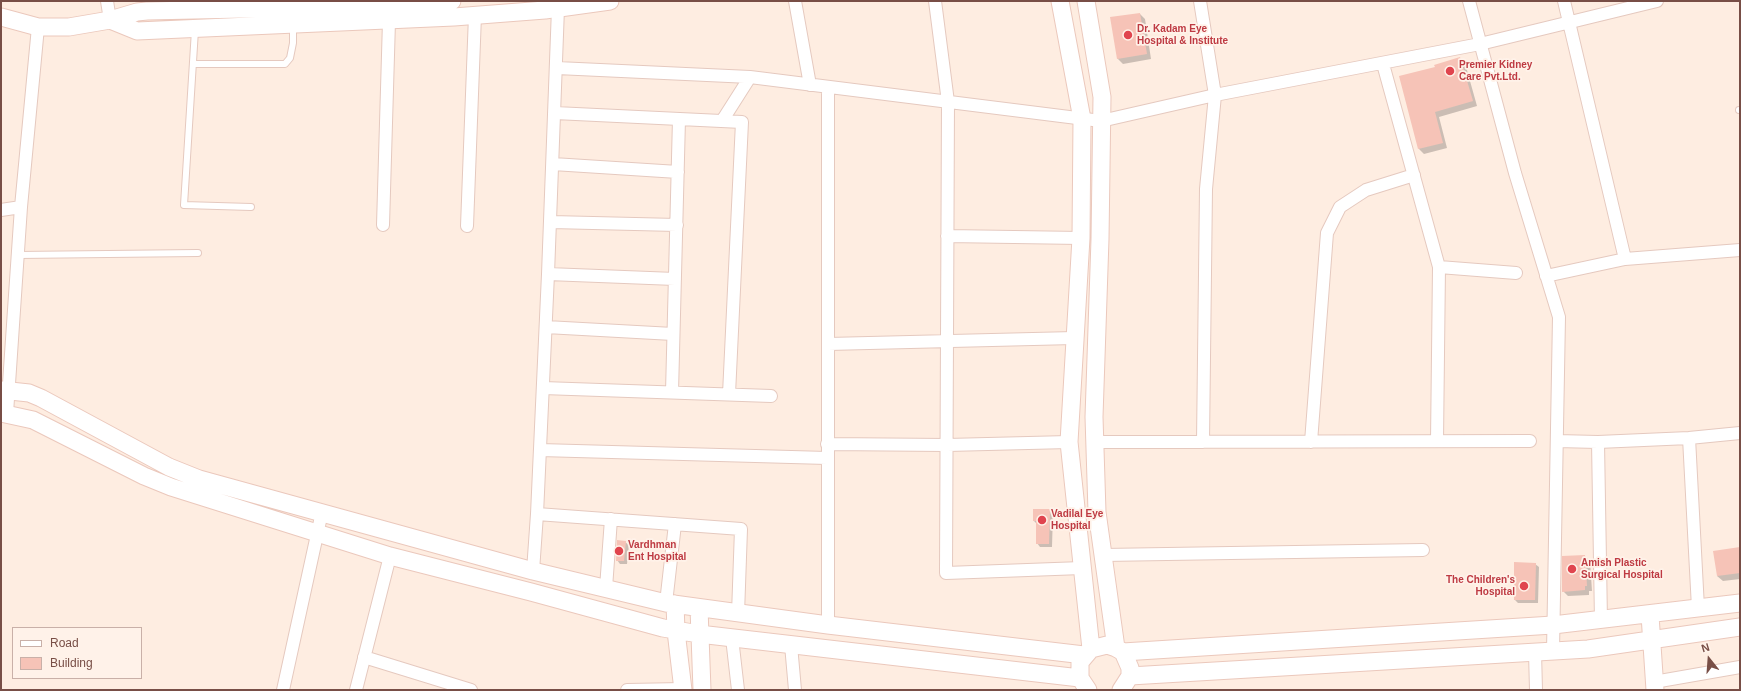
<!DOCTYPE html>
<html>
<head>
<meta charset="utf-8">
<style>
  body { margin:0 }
  #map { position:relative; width:1741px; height:691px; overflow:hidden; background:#feede1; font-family:Arial,sans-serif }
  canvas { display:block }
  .frame { position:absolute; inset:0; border:2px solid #784e46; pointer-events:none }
  .legend { position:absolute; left:12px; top:627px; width:130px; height:52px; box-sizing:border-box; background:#fff2e9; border:1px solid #c9b0a8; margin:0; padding:5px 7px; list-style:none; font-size:12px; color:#784e46 }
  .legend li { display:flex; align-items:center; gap:8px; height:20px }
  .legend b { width:20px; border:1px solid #c9b0a8 }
  .north { position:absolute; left:1689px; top:639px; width:40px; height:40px; -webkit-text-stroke:3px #fff2e9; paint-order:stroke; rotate:343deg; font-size:11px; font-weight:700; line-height:16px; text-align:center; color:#784e46 }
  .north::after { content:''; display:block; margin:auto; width:14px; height:18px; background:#784e46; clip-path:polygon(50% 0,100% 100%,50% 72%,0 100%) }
</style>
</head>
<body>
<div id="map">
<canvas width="1741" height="691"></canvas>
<div class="frame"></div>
<ul class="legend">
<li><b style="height:5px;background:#fff"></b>Road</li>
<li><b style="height:11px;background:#f6c3b7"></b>Building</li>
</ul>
<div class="north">N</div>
</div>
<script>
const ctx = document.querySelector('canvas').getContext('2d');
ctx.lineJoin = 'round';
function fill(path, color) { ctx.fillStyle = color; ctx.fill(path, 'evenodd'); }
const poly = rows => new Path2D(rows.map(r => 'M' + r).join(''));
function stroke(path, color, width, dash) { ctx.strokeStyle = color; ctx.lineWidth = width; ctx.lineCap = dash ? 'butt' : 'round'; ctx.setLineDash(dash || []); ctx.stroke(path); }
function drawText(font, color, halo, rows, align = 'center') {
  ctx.font = font + ' Arial,sans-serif'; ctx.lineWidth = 3.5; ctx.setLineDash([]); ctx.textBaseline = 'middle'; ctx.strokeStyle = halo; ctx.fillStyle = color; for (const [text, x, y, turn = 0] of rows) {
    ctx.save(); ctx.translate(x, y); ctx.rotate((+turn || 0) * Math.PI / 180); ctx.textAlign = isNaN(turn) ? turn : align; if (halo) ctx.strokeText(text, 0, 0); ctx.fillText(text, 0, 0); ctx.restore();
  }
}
fill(poly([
  [1140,14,1145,19,1151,59,1123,64,1117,58],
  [1459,58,1465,63,1477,106,1439,117,1447,148,1424,154,1419,149,1400,77,1436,68],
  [1049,510,1053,513,1052,547,1040,547,1037,543,1037,524,1034,521],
  [625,542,629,545,627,564,620,564,617,560],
  [1740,548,1740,579,1723,581,1717,576],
  [1585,556,1590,561,1592,591,1589,591,1589,595,1568,596,1563,591],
  [1535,564,1539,567,1538,603,1518,603,1515,600]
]), '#0003');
fill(poly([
  [1140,13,1147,54,1117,59,1110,17],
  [1460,57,1473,101,1435,112,1443,143,1418,149,1399,76,1435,67,1434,65],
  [1033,509,1050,509,1049,544,1036,544,1036,521,1033,521],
  [617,540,626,541,624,561,616,561],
  [1740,547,1740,573,1717,576,1713,551],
  [1585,555,1587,586,1585,586,1585,590,1562,592,1562,556],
  [1514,562,1536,563,1535,600,1514,600]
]), '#f6c3b7');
const lane = poly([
  [195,30,184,205,251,207],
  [193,64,285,64,290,58,293,43,293,26],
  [1739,110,1740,110],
  [18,255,198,253]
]);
const street = poly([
  [107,1,110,20],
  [795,1,810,85],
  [935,1,948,102,946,573,1082,568],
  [1200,1,1215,95,1206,189,1203,442],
  [1469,1,1515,173,1559,317,1553,651],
  [1564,1,1625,259],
  [1383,64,1439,267,1437,441],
  [557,68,750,77,1101,121,1215,95,1480,44,1657,1],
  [828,87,828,625],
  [555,113,742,122,729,394],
  [722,121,750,77],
  [553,164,678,172],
  [1,210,21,207],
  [551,222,677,225],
  [383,225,389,21],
  [467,226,475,15],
  [947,236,1081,238],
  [1439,267,1516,273],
  [548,274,675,279],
  [1546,276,1625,259,1740,250],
  [546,327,673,334],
  [828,344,1074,338],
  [543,388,771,396],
  [672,392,679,119],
  [7,413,21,207,38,27],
  [1689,438,1698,608],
  [1557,441,1598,442,1689,438,1740,433],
  [1094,442,1530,441],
  [1311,442,1327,233,1340,207,1366,190,1414,175],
  [1598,442,1601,621],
  [827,444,947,445,1069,442],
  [540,450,827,458],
  [537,514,741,529,738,614],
  [1103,555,1423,550],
  [533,571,537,514,548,274,558,8],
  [606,588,611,519],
  [666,603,675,524],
  [732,638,738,690],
  [791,645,795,690],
  [1535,652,1536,690],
  [364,657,471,690],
  [1654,682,1740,667],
  [283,690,322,512],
  [356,690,390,556],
  [627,690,683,689]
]);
const secondary = poly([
  [1060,1,1082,119,1081,238,1069,442,1091,649],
  [1086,1,1102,97,1100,239,1094,417,1097,512,1116,648],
  [1,17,38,27,69,27,110,20,137,12,147,11,386,6,452,1],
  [110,20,137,31,454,17,545,10,610,1],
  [1,390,29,393,41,398,169,467,199,479,533,571,666,603,828,625,1084,655],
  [1,413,33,420,144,476,171,487,390,556,531,592,663,628,699,634,1080,678],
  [675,604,676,631,683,690],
  [699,608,702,690],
  [1650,615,1655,690],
  [1123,652,1553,625,1740,603],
  [1130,676,1588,649,1740,627],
  [1088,690,1080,678,1080,662,1091,649,1107,645,1116,648,1123,652,1130,668,1130,676,1121,690]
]);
stroke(lane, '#e5c9bf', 8);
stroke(street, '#e5c9bf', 14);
stroke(secondary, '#ebc8bc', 19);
stroke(lane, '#fff', 6);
stroke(street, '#fff', 12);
stroke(secondary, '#fff', 17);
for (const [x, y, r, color] of [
  [1128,35,5,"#e0444e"],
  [1450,71,5,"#e0444e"],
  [1042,520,5,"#e0444e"],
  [619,551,5,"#e0444e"],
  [1572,569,5,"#e0444e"],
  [1524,586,5,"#e0444e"]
]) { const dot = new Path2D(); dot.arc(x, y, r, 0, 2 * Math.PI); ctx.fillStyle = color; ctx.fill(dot); stroke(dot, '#fff2e9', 1.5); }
drawText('bold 10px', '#be3a42', '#fff2e9', [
  ["Dr. Kadam Eye",1137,29],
  ["Hospital & Institute",1137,41],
  ["Premier Kidney",1459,65],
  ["Care Pvt.Ltd.",1459,77],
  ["Vadilal Eye",1051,514],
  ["Hospital",1051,526],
  ["Vardhman",628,545],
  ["Ent Hospital",628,557],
  ["Amish Plastic",1581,563],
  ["Surgical Hospital",1581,575],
  ["The Children's",1515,580,"right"],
  ["Hospital",1515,592,"right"]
], 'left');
</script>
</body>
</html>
